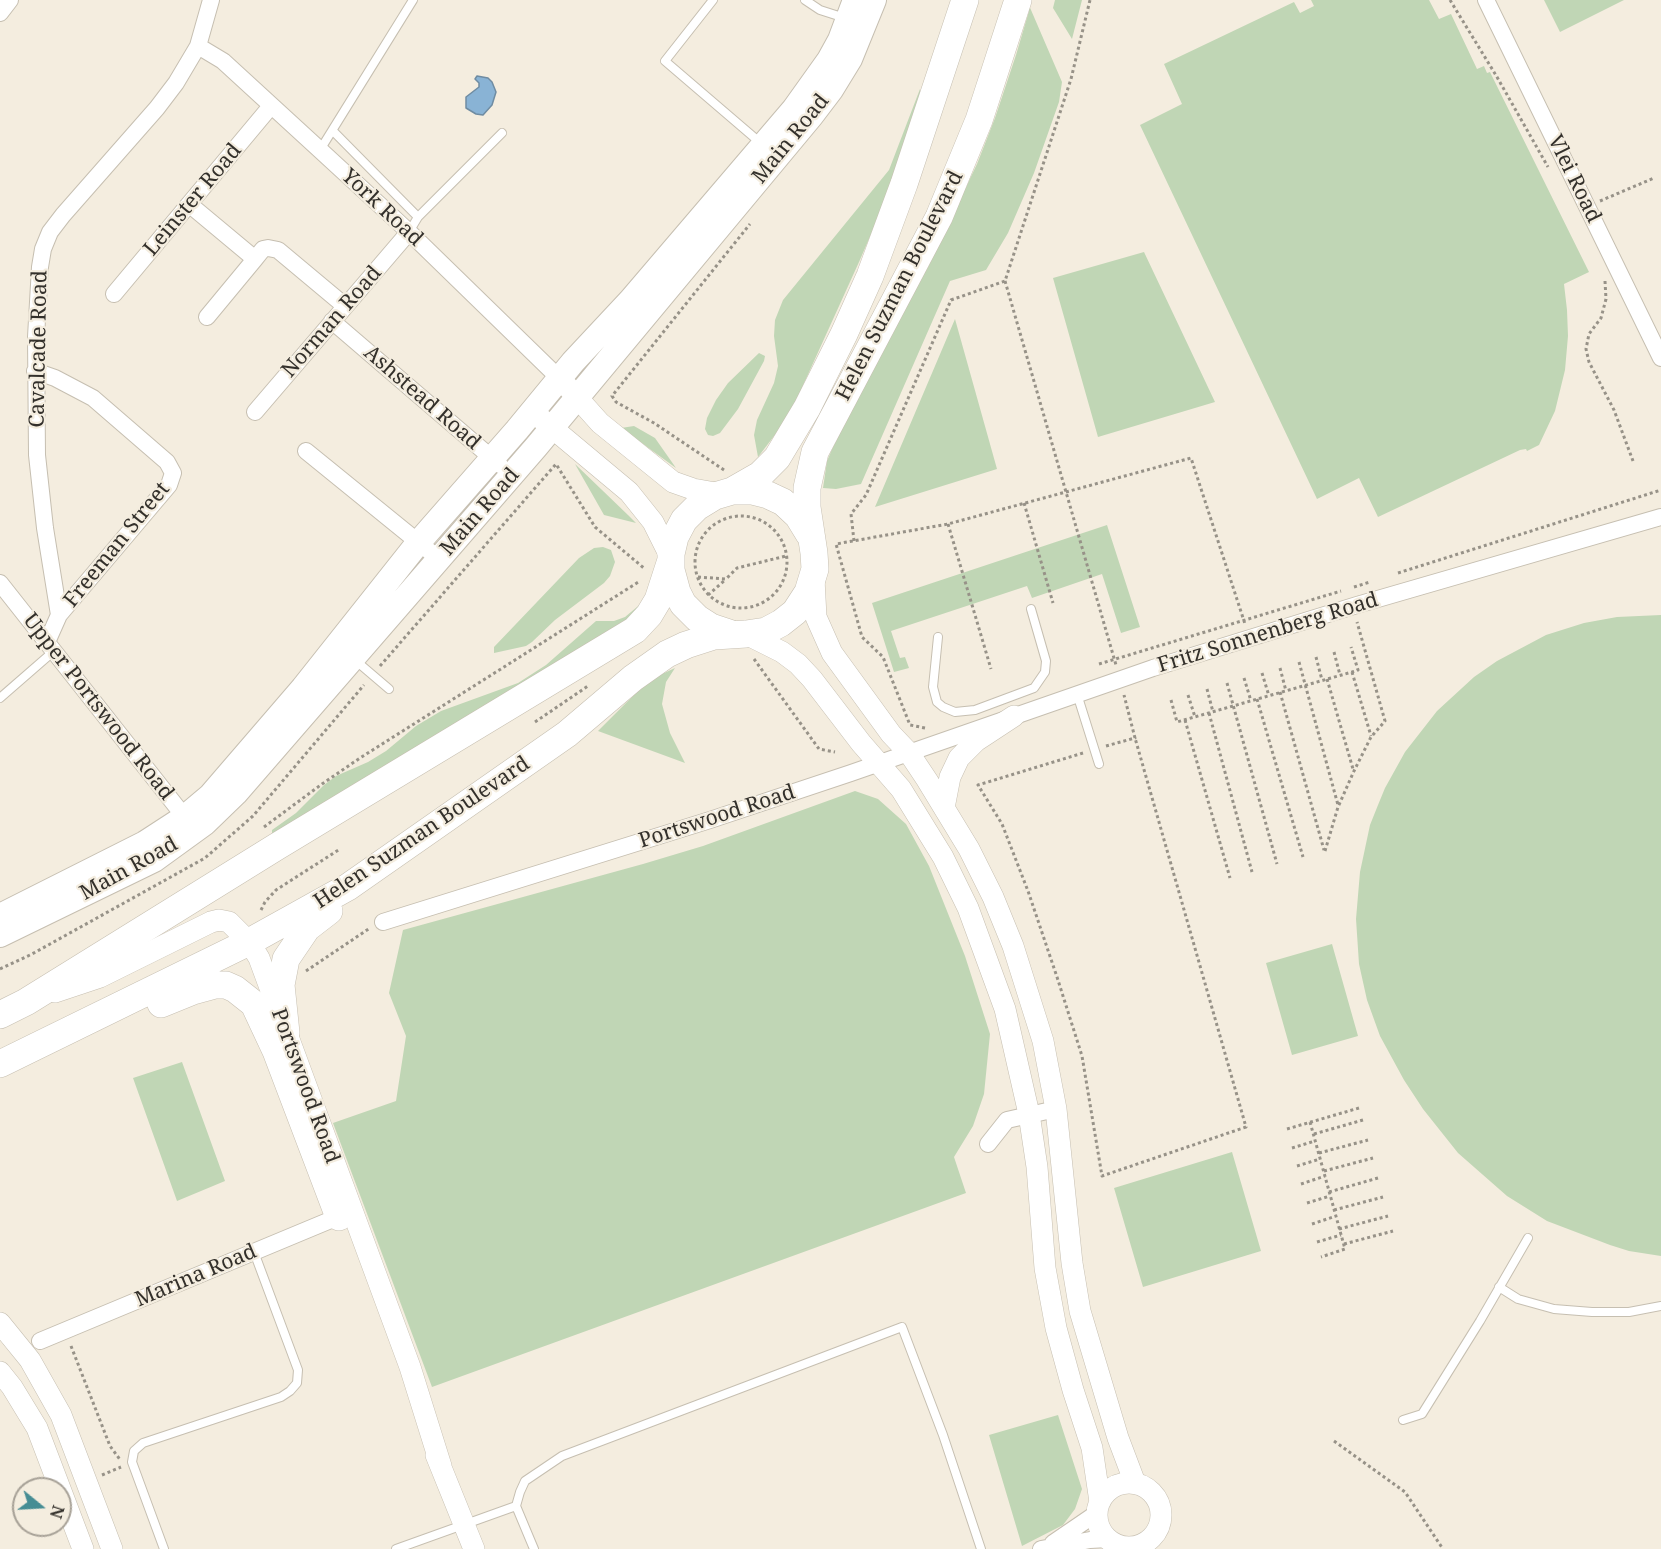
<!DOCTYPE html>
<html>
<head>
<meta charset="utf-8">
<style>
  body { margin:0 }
  #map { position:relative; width:1661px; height:1549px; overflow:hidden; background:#f4eddf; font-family:"Noto Serif",serif }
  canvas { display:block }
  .north { position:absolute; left:12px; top:1477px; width:60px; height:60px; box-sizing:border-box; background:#f4eddf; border:2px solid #a7a197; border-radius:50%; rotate:108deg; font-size:16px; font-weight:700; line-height:24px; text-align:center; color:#33302b }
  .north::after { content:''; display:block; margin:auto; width:21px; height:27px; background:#468d94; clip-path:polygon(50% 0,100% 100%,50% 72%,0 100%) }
</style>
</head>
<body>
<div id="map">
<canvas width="1661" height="1549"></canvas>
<div class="north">N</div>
</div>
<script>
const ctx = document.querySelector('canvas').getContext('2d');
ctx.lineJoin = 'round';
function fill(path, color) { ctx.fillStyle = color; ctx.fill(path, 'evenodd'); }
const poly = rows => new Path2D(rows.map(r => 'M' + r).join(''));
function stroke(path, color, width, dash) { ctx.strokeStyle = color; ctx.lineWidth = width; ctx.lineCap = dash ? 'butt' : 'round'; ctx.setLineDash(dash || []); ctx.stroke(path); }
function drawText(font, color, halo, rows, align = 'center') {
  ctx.font = font + ' "Noto Serif",serif'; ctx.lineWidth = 4.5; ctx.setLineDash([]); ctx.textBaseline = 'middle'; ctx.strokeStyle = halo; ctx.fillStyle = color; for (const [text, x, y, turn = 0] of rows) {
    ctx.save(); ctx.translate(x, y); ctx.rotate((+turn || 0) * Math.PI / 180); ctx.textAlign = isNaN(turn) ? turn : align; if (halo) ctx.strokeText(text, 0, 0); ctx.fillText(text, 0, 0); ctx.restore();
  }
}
fill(poly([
  [1055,0,1082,0,1072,39,1053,8],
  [1311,0,1429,0,1439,19,1451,14,1477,69,1484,66,1487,73,1490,72,1589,272,1564,284,1567,310,1568,336,1565,370,1555,411,1539,445,1527,451,1526,449,1520,450,1378,517,1359,478,1317,499,1140,125,1182,104,1164,64,1294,2,1300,13,1314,6],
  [1544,0,1624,0,1560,32],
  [1028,3,1062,82,1059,102,1034,173,1008,233,986,270,950,281,861,484,836,489,823,488,827,461,833,447,885,343,928,267,977,164,995,118,1016,55,1029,11],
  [920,89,920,107,898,172,859,262,800,392,784,423,758,457,754,435,757,420,774,383,778,366,774,336,775,320,783,300,889,170],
  [1144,252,1215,402,1098,437,1053,278],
  [955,319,997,469,875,507],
  [759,353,765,356,764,361,738,409,720,433,713,436,708,435,705,429,707,418,716,400,728,383],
  [634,426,655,438,676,468,621,428],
  [575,464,628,515,636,523,604,515],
  [1107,525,1140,627,1121,633,1102,574,1032,598,1027,586,891,631,900,658,905,657,909,668,894,672,872,603],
  [603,547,611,550,615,562,610,576,604,583,555,620,532,642,526,646,494,653,494,647,579,558,594,548],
  [643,602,624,623,272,835,272,830,296,813,324,785,336,776,368,762,386,751,416,726,441,711,518,683,546,665,596,621,614,621,625,617],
  [1661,615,1661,1256,1629,1251,1610,1245,1547,1221,1507,1196,1458,1153,1423,1109,1404,1080,1380,1036,1367,1000,1359,964,1356,919,1360,872,1370,825,1378,805,1385,788,1405,752,1437,711,1474,677,1497,661,1546,635,1584,623,1617,617],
  [675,668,666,682,662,704,670,733,685,763,598,731,649,680],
  [855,791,878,799,906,824,929,866,965,956,990,1034,984,1094,973,1126,954,1157,966,1193,432,1387,333,1123,396,1101,406,1036,389,993,403,930,643,864,703,846],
  [1332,944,1358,1036,1292,1055,1266,963],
  [182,1062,225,1181,177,1201,133,1078],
  [1232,1152,1261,1251,1143,1287,1114,1188],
  [1058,1415,1082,1489,1075,1509,1063,1525,1022,1546,989,1435]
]), '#c0d6b5');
const water = poly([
  [477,76,488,78,492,82,496,92,492,105,483,115,476,114,466,108,466,97,479,87,479,83,475,79,477,76]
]);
fill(water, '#89b3d5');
stroke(water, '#6f8ca2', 1.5);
const service = poly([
  [713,0,665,61,763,145],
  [805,0,820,10,845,18],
  [333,131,418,217,409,232],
  [320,150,413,0],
  [418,217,502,133],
  [938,637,933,687,937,702,943,707,955,712,975,710,1034,688,1045,672,1046,661,1031,609],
  [355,660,389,689],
  [1077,694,1099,764],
  [0,698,54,651],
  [1499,1287,1518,1299,1554,1309,1592,1312,1629,1312,1661,1306],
  [1403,1420,1422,1414,1480,1321,1528,1238],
  [164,1549,132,1462,134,1451,143,1443,281,1397,290,1391,297,1383,298,1370,254,1252],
  [396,1549,516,1506],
  [534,1549,516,1506,520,1492,525,1481,562,1456,902,1327,943,1435,981,1549]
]);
const minor = poly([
  [1486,0,1661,358],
  [0,13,10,0],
  [198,46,223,61,320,150,409,232,559,378],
  [189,204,255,259],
  [114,294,271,106],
  [207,317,255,259,263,249,268,248,278,250,345,306],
  [332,321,500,465],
  [35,371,55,378,93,398,167,462,173,473,169,485,59,615],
  [255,412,409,232],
  [306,451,439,559],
  [0,583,191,825],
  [47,642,59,615,45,528,37,455,36,337,40,267,43,249,50,232,63,215,157,108,176,83,198,46,211,0],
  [383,922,710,820,851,773,1153,668,1357,605,1661,517],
  [988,1144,1007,1120,1056,1109],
  [40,1341,345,1214],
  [1053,1543,1097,1513],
  [1041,1549,1090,1540,1108,1539]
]);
const tertiary = poly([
  [566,385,600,423,673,482,693,489,721,494],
  [532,411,629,492,653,522,671,558],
  [814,579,816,617,832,653,891,734,909,753,927,780,969,849,993,897,1013,946,1043,1041,1056,1109,1072,1263,1080,1311,1118,1438,1135,1483],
  [746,634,782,652,798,664,812,679,861,743,901,789,943,857,968,908,1005,1009,1029,1114,1037,1167,1045,1268,1056,1328,1073,1390,1092,1448,1100,1502],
  [944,808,950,777,959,758,976,741,1014,716],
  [55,992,100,977,211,922,219,920,229,922,249,942,259,958,410,1367,441,1466],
  [0,1323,30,1360,61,1415,112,1549],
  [0,1372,12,1387,37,1428,83,1549],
  [436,1455,474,1549],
  '1097 1515a32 32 0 1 1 64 0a32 32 0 1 1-64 0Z'
]);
const secondary = poly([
  [0,916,145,843,185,817,210,796,303,688,418,543,517,430,573,362,630,301,794,109,829,60,840,40,855,0],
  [0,935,154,860,205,823,236,793,536,447,812,115,831,90,850,59,874,0]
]);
const primary = poly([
  [732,491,760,475,777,458,807,408,844,334,870,276,904,184,965,0],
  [732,634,711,627,697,618,683,604,677,592,671,570,671,554,675,537,684,520,697,507,715,496,732,491,752,491,768,495,783,502,798,516,809,534],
  [161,1004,193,991,215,985,226,985,235,989,254,1004,276,1051,339,1217],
  [0,1015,26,1002,276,847,635,630,649,615,658,600,671,560],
  [286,1033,281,985,286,959,307,928,329,911],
  [0,1064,249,942,348,887,567,734,633,678,667,654,686,645,714,636,746,634,766,631,781,623,795,612,808,592,815,569,814,553,807,507,807,488,815,452,939,217,979,120,1018,0]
]);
stroke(service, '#c6bfb1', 10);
stroke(minor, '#c6bfb1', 18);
stroke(tertiary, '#c6bfb1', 22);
stroke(secondary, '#c6bfb1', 26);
stroke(primary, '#c6bfb1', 28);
stroke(poly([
  [1450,0,1497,77,1548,167],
  [1600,201,1654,178],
  [1005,281,1116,665],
  [1605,281,1606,299,1601,318,1589,334,1586,349,1589,362,1614,410,1633,461],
  [724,470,654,423,616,402,612,396,750,224],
  [1024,503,1053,603],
  '695 562a46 46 0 1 1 92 0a46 46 0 1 1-92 0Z',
  [948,524,991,669],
  [854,541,851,514,866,495,951,300,1005,281,1071,79,1090,0],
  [1398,573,1661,490],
  [698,577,726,579,737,568,786,556],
  [1354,587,1370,582],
  [708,595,725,580],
  [1334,652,1340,675],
  [1316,657,1322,680],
  [754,659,819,749,835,752],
  [1299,662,1338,805],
  [1099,664,1341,591],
  [380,666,556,464,595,527,645,569],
  [1280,668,1286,691],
  [1352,672,1371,736],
  [1262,673,1269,696],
  [1244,678,1251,701],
  [1327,679,1353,769],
  [1227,683,1277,864],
  [1207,689,1213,712],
  [1280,692,1324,850],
  [1188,695,1195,717],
  [1257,699,1303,857],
  [1171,700,1177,722,1352,672,1358,670,1351,647],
  [1209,713,1252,872],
  [1185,720,1230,878],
  [535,722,588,686],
  [925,728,910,725,883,657,862,637,836,544,948,524,1191,458,1245,624],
  [1106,746,1135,738,1124,695],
  [1083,753,978,785,1002,824,1028,891,1057,977,1082,1056,1102,1176,1246,1127,1135,738],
  [264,827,322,784,360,758,640,581],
  [1325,851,1338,807,1354,771,1371,737,1385,721,1357,622],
  [261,910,265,902,276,890,340,849],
  [0,969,32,954,205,858,253,816,364,685],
  [306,971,370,928],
  [1310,1122,1345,1249,1321,1257],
  [1287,1129,1359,1108],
  [1314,1134,1363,1120],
  [1292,1148,1315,1141],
  [1319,1153,1368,1140],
  [1297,1166,1320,1159],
  [1324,1171,1373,1158],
  [1301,1184,1325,1176],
  [1329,1192,1378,1178],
  [1307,1203,1330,1196],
  [1334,1210,1383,1197],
  [1312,1224,1336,1216],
  [1339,1229,1388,1216],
  [1317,1242,1341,1235],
  [1344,1244,1393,1231],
  [71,1346,110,1446,121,1461],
  [1334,1441,1405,1492,1443,1549],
  [102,1475,121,1467]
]), '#979288', 3, [3, 3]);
stroke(service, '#fff', 8);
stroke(minor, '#fff', 16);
stroke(tertiary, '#fff', 21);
stroke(secondary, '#fff', 24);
stroke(primary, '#fff', 27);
drawText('21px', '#33302b', '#f4eddf', [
  ["Main Road",791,139,-51],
  ["Vlei Road",1574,179,64],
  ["Leinster Road",193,200,-50],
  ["York Road",382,208,43],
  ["Helen Suzman Boulevard",900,286,-63],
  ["Norman Road",332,322,-49],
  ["Cavalcade Road",39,349,-89],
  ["Ashstead Road",422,398,41],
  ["Main Road",480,512,-49],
  ["Freeman Street",117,545,-51],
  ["Fritz Sonnenberg Road",1268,633,-17],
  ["Upper Portswood Road",98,707,52],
  ["Portswood Road",717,817,-18],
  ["Helen Suzman Boulevard",422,833,-34],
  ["Main Road",129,869,-29],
  ["Portswood Road",305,1086,70],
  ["Marina Road",196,1276,-23]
]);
</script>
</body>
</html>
